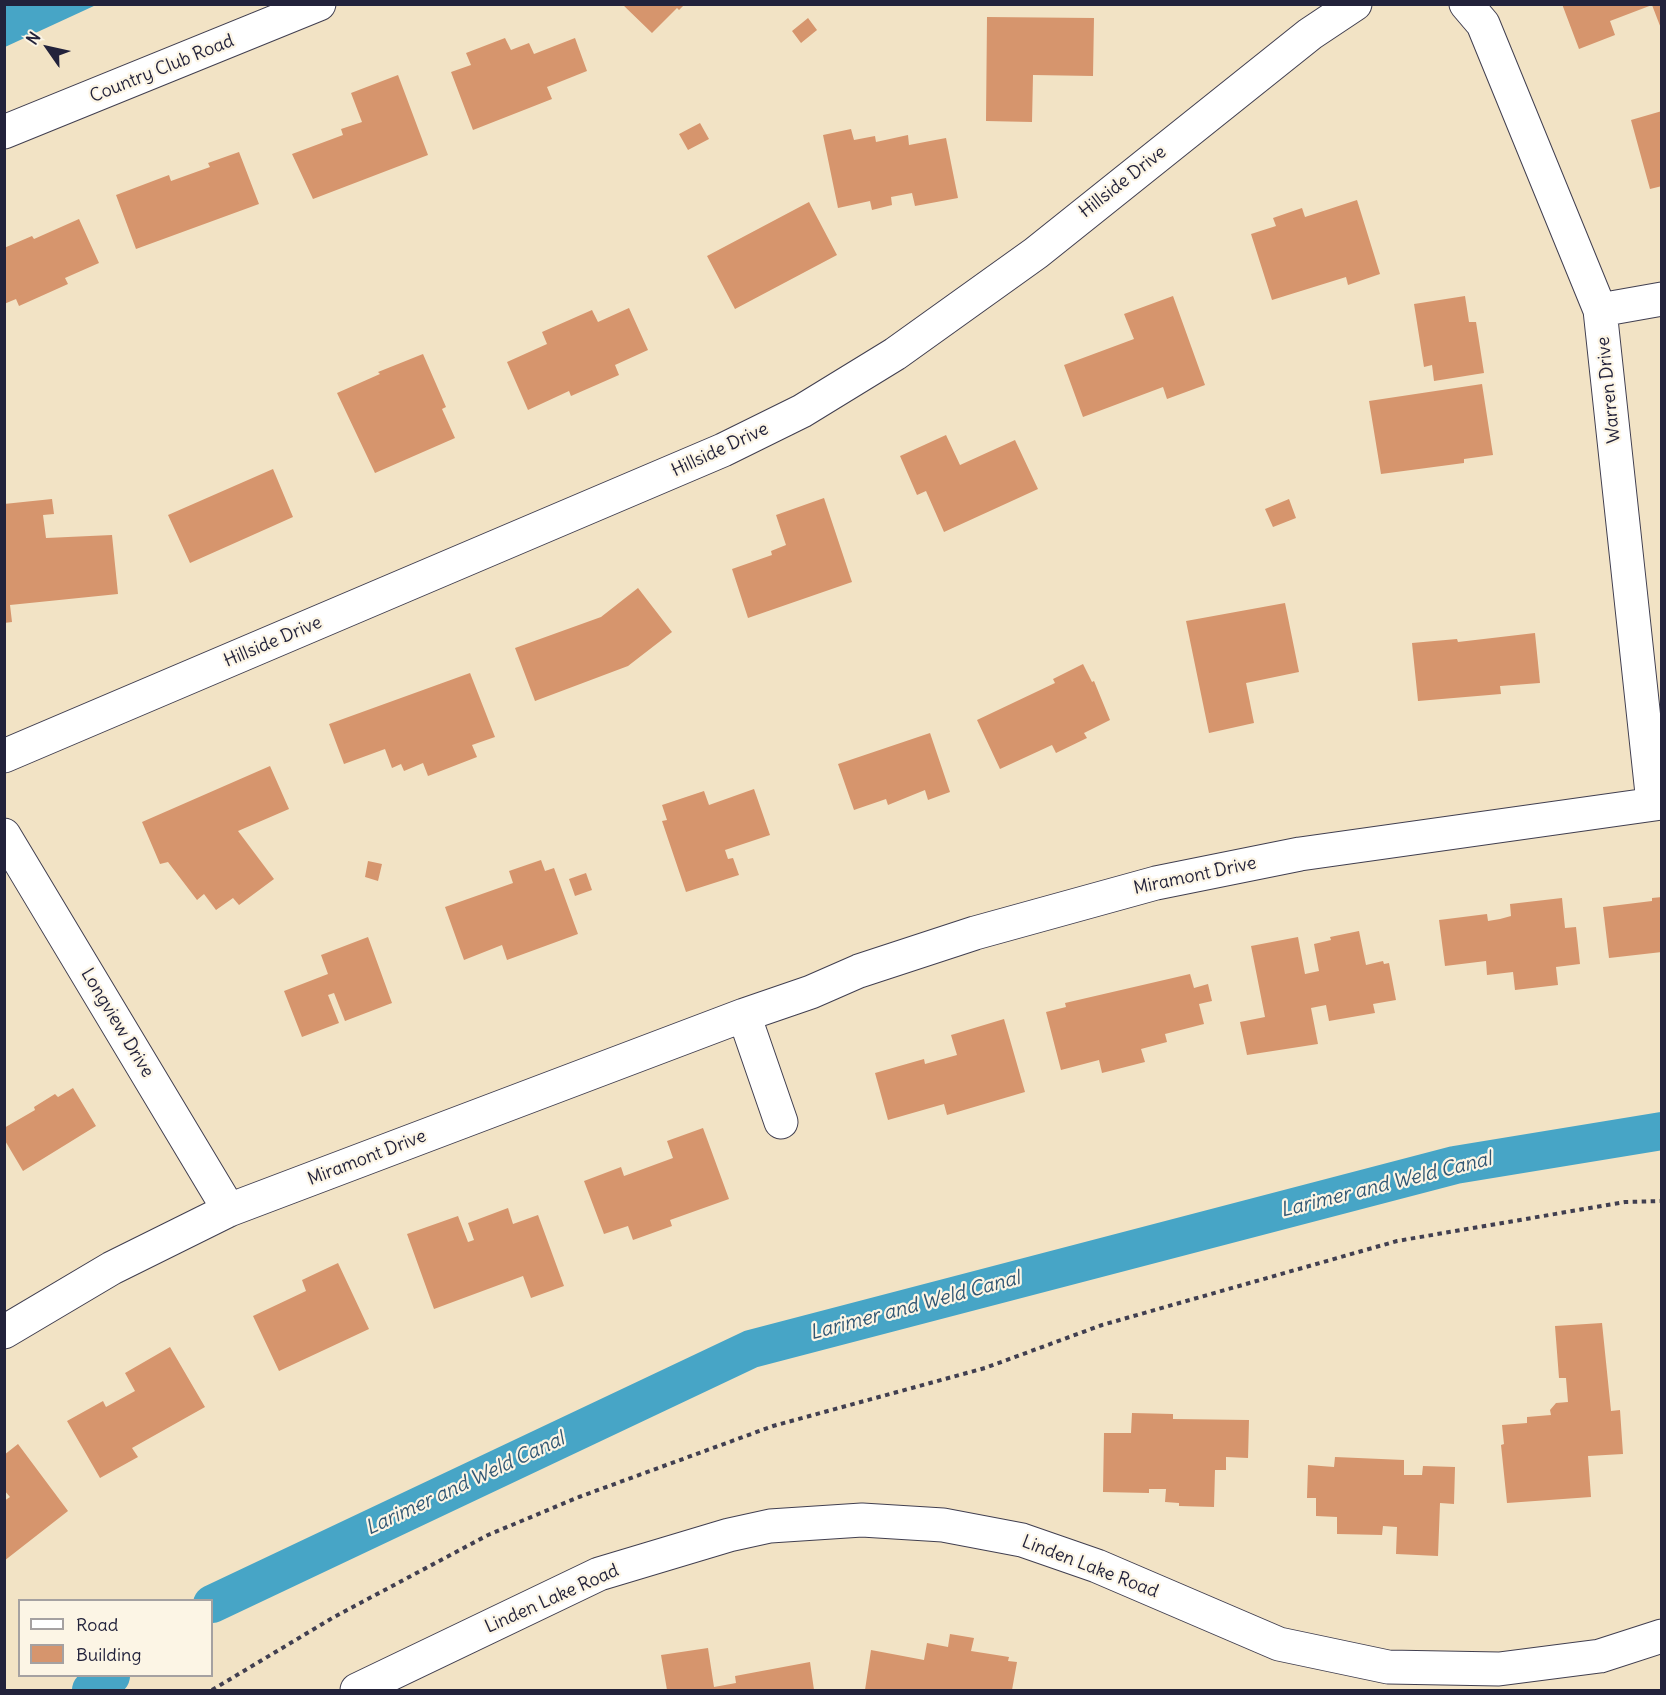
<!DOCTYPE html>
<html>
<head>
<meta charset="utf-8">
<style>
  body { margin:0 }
  #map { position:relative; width:1666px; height:1695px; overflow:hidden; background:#f2e3c5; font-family:Delius,sans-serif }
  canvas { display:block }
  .frame { position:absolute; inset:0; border:6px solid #22223b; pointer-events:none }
  .legend { position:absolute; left:18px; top:1599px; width:195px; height:78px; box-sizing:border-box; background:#fcf5e5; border:2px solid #a5a1a1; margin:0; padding:8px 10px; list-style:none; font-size:18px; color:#22223b }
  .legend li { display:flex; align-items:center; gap:12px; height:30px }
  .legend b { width:30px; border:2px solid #a5a1a1 }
  .north { position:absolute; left:18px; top:18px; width:60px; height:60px; -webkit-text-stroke:4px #fcf5e5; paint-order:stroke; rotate:304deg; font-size:16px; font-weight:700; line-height:24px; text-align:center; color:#22223b }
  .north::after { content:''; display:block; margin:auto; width:21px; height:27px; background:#22223b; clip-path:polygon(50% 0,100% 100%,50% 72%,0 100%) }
</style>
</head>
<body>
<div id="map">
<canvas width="1666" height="1695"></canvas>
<div class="frame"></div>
<ul class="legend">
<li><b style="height:8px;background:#fff"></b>Road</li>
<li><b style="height:16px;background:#d6956d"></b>Building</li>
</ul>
<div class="north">N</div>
</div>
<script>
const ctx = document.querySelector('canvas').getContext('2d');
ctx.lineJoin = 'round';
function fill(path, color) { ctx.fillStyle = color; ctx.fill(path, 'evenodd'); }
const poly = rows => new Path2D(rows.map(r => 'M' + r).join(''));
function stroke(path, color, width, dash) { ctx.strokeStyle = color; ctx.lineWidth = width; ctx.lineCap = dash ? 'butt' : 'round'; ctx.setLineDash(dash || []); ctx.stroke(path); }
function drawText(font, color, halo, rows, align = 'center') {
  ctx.font = font + ' Delius,sans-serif'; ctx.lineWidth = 4.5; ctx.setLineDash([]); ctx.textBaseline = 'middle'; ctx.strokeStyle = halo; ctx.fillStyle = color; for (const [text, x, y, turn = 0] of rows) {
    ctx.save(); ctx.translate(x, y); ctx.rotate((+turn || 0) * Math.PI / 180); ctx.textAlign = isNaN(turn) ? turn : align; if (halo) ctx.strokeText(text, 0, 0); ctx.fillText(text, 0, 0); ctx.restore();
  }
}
fill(poly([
  [5,4,96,4,96,5,5,47]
]), '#47a5c6');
stroke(poly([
  [212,1604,751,1349,1455,1165,1662,1131],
  [91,1690,111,1676]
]), '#47a5c6', 38);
fill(poly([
  [622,4,685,4,679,10,677,8,652,33],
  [1562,4,1662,4,1662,31,1652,5,1610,21,1615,35,1579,49],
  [987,17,1094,18,1093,76,1033,75,1032,122,986,121],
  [808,18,817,30,801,43,792,31],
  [505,38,511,50,529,43,534,54,575,38,587,71,547,87,552,99,473,130,451,72,471,65,466,53],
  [398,75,428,155,313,199,292,154,343,135,341,129,362,122,351,93],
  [1662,111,1662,186,1650,189,1631,120],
  [700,123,709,139,688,150,679,134],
  [851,129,854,140,875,136,876,142,908,135,909,145,946,138,958,198,915,206,912,193,891,197,892,205,872,210,870,201,838,208,823,135],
  [239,152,259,204,136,249,116,195,169,175,171,181,210,167,208,163],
  [1357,200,1380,274,1348,285,1346,277,1272,300,1251,234,1276,226,1273,218,1302,208,1305,217],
  [809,202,837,255,735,309,707,256],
  [79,219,99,263,65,278,68,284,19,306,16,299,4,304,4,248,32,236,34,239],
  [1173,296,1205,385,1167,399,1163,387,1083,417,1064,365,1134,339,1124,314],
  [1465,296,1469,322,1476,322,1484,373,1434,381,1432,365,1424,367,1414,304],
  [629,308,648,350,615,365,619,375,571,396,569,391,528,410,507,362,547,344,542,332,592,310,598,322],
  [423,354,446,407,442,409,455,438,375,473,337,393,380,374,378,372],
  [1482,384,1493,455,1464,459,1464,463,1381,474,1369,401],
  [946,435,960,465,1015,440,1038,489,944,532,926,491,917,495,900,456],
  [273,469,293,517,190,563,168,515],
  [824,498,852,582,748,618,732,569,772,555,771,551,786,545,776,515],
  [52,499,54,514,43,515,46,538,112,535,118,594,10,605,12,622,4,623,4,504],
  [1289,499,1296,518,1273,527,1265,509],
  [638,588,672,632,628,666,535,701,515,648,601,617],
  [1285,603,1299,672,1246,683,1254,723,1209,733,1186,621],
  [1535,633,1540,683,1500,686,1501,694,1418,701,1412,643,1457,639,1458,642],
  [1083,664,1092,682,1094,681,1110,720,1084,733,1087,738,1056,753,1052,745,1000,769,977,720,1055,683,1053,679],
  [470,673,495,737,472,745,477,757,428,776,423,763,404,771,401,764,392,768,385,749,344,764,329,724],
  [930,733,950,792,928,800,925,790,888,805,886,799,854,810,838,764],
  [270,766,289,809,238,831,274,879,239,905,233,898,216,910,204,894,197,900,168,862,160,864,142,822],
  [754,789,770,835,725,850,728,859,733,858,739,875,686,892,662,821,667,820,662,805,704,791,709,805],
  [541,860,545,871,554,868,578,934,507,960,502,945,464,960,445,907,513,883,509,871],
  [368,861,382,864,378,881,365,877],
  [586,873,592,890,575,896,569,879],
  [1662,897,1662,952,1609,958,1603,907,1652,901,1652,898],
  [1562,898,1565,928,1576,927,1580,964,1556,967,1558,985,1515,990,1513,972,1487,975,1486,961,1445,966,1439,920,1487,914,1488,921,1500,919,1511,916,1510,904],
  [1359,931,1366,965,1383,961,1384,964,1389,963,1396,1000,1373,1004,1375,1013,1329,1021,1326,1005,1311,1008,1318,1044,1247,1055,1240,1022,1265,1017,1251,946,1298,937,1305,974,1319,971,1314,944,1331,940,1330,937],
  [368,937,392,1003,345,1021,334,993,328,995,339,1023,302,1037,284,991,328,974,321,955],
  [1190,974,1194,988,1208,984,1212,1001,1199,1004,1204,1024,1165,1034,1167,1042,1141,1049,1145,1062,1102,1073,1099,1060,1061,1070,1046,1012,1066,1007,1065,1003],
  [1004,1019,1025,1092,947,1115,944,1104,888,1120,875,1073,924,1059,925,1064,957,1055,951,1035],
  [73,1088,96,1126,23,1171,4,1139,4,1128,35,1110,34,1107,55,1094,58,1097],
  [703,1128,729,1199,670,1220,672,1226,633,1240,628,1226,604,1234,584,1181,621,1167,624,1176,673,1158,667,1141],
  [508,1208,513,1224,538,1215,564,1286,531,1298,523,1276,434,1309,407,1234,458,1216,468,1242,474,1240,468,1223],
  [338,1263,369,1329,279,1371,253,1316,306,1291,302,1280],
  [1602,1323,1611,1411,1620,1410,1623,1454,1588,1456,1591,1497,1507,1503,1501,1445,1504,1444,1502,1425,1527,1423,1527,1417,1551,1415,1550,1410,1556,1403,1568,1402,1566,1378,1559,1378,1555,1326],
  [170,1347,205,1407,132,1448,138,1457,100,1478,67,1421,103,1401,106,1407,135,1391,125,1373],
  [1132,1413,1173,1414,1173,1419,1249,1420,1248,1458,1226,1457,1226,1470,1215,1470,1214,1507,1179,1506,1179,1503,1165,1502,1166,1489,1149,1489,1149,1493,1103,1492,1104,1433,1131,1433],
  [18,1444,68,1511,4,1561,4,1501,10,1497,4,1490,4,1455],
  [1335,1457,1404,1460,1404,1475,1422,1475,1423,1466,1455,1467,1454,1504,1440,1503,1438,1556,1396,1554,1397,1527,1383,1526,1382,1535,1337,1534,1337,1517,1316,1516,1316,1498,1307,1498,1308,1465,1334,1467],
  [950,1634,974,1638,971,1651,1009,1657,1008,1661,1017,1662,1012,1690,865,1690,871,1650,924,1660,927,1643,948,1647],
  [708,1648,714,1687,736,1683,735,1676,810,1662,814,1690,667,1690,661,1655]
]), '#d6956d');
const minor = poly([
  [1466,4,1483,24,1600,310,1653,803],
  [4,132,319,4],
  [1600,310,1662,299],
  [4,756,723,450,802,411,895,354,1036,253,1310,34,1355,4],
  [4,835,229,1210],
  [744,1015,781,1122],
  [4,1332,112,1268,229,1210,744,1015,811,992,859,971,975,933,1156,883,1300,854,1662,803],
  [357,1690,599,1574,729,1535,770,1526,862,1520,943,1525,1022,1540,1097,1566,1279,1644,1388,1667,1499,1669,1600,1656,1662,1636]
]);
stroke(minor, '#413f50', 35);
stroke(poly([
  [212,1690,334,1617,488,1535,579,1497,773,1426,985,1368,1102,1325,1397,1241,1625,1202,1662,1201]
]), '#413f50', 4, [4.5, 4.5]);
stroke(minor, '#fff', 33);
drawText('18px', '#22223b', '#fcf5e5', [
  ["Country Club Road",162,69,-22],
  ["Hillside Drive",1123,182,-38],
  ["Warren Drive",1609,390,-96],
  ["Hillside Drive",720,450,-25],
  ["Hillside Drive",273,642,-23],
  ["Miramont Drive",1195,876,-12],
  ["Longview Drive",117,1023,59],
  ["Miramont Drive",367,1158,-21],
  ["Linden Lake Road",1090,1567,21],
  ["Linden Lake Road",552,1599,-24]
]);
drawText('italic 20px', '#315673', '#fcf5e5', [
  ["Larimer and Weld Canal",1386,1185,-14],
  ["Larimer and Weld Canal",915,1306,-15],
  ["Larimer and Weld Canal",465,1484,-25]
]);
</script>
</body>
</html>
